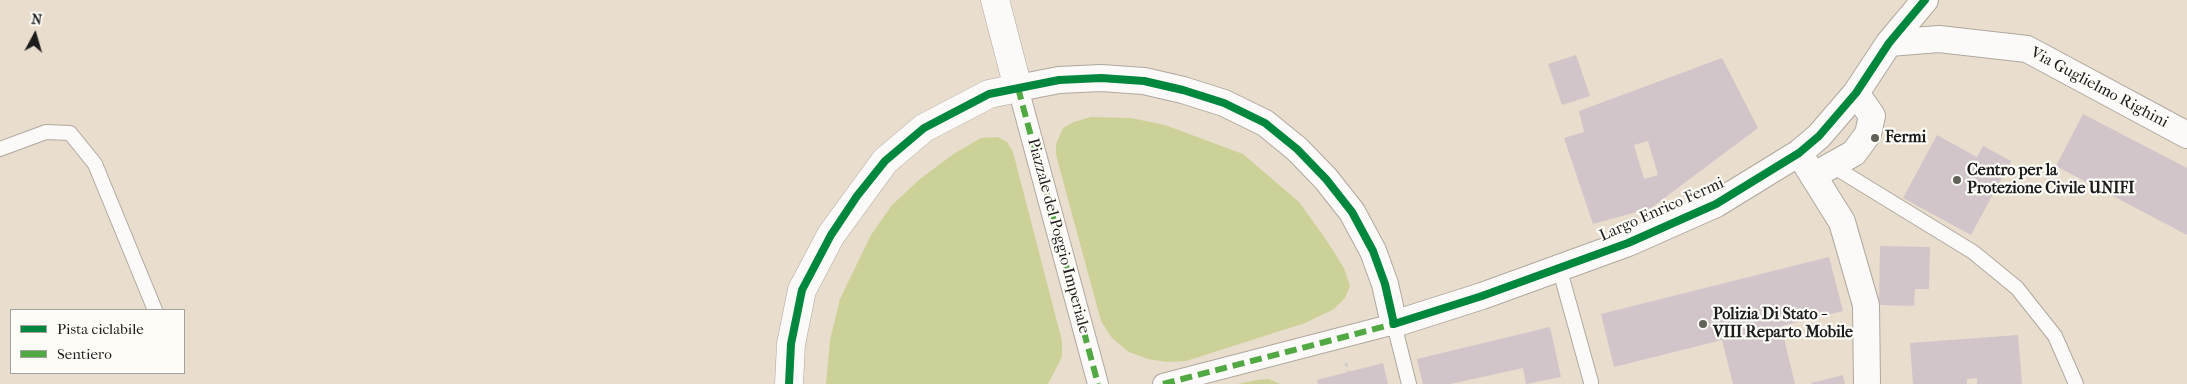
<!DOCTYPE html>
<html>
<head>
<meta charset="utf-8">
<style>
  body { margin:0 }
  #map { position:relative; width:2187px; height:384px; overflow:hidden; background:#e9ddce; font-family:"IM FELL French Canon",serif }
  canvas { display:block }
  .legend { position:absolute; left:10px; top:309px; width:175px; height:65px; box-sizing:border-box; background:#fdfcf7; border:1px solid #a3a29f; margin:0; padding:6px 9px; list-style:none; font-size:15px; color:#1c1c1c }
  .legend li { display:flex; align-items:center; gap:10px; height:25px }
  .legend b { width:25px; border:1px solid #a3a29f }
  .north { position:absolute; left:10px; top:10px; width:50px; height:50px; -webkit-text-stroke:4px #fdfcf7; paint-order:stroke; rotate:6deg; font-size:14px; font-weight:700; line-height:20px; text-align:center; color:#1c1c1c }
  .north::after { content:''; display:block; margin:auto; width:18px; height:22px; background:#1c1c1c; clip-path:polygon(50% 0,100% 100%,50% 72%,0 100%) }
</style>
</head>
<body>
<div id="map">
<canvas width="2187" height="384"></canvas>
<ul class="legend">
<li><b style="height:6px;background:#00873e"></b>Pista ciclabile</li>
<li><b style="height:6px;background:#52a943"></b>Sentiero</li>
</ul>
<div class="north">N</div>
</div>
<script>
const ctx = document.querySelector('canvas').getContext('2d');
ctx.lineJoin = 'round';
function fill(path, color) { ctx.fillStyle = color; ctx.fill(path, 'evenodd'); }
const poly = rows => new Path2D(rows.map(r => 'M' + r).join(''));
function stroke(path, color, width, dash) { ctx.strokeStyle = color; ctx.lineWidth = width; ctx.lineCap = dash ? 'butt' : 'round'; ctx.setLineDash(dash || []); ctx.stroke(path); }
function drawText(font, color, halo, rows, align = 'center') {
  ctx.font = font + ' "IM FELL French Canon",serif'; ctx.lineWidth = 4.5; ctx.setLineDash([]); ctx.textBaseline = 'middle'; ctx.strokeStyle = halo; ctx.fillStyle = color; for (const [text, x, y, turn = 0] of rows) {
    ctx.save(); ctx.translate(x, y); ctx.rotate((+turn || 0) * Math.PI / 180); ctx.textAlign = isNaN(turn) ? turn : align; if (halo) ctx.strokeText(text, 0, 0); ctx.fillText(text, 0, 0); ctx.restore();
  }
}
fill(poly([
  [1091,117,1131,118,1165,125,1243,154,1299,202,1325,238,1344,268,1350,286,1345,298,1334,309,1305,323,1186,361,1167,362,1148,359,1129,352,1112,338,1101,321,1056,155,1056,144,1063,128,1074,122],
  [998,137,1007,142,1013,152,1062,341,1062,357,1048,384,826,384,830,340,840,299,871,235,892,205,920,179,955,153,981,138],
  [1269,379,1280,384,1238,384,1256,380]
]), '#ccd197');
fill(poly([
  [1576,55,1590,96,1562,105,1548,64],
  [1722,58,1758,128,1651,208,1593,224,1564,138,1584,132,1579,111],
  [1648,141,1658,175,1644,179,1634,145],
  [2083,114,2187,168,2187,235,2056,166],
  [1937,135,1977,157,1983,146,2011,161,1971,235,1903,198],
  [1880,246,1930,247,1929,289,1915,289,1914,306,1879,305],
  [1829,257,1843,311,1781,326,1795,384,1733,384,1722,340,1614,367,1601,314],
  [1550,327,1561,377,1526,384,1523,368,1450,384,1423,384,1417,359],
  [2018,335,2022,384,1977,384,1977,378,1967,379,1967,384,1913,384,1910,343],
  [1383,363,1388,384,1318,384,1317,380],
  [1843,375,1845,384,1811,384,1811,383]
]), '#d1c5ca');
const service = poly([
  [0,149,46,132,70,133,95,164,155,310],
  [1831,165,1973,252,2017,288,2055,336,2076,384],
  [1559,267,1591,382],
  [1394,324,1409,384]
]);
const pedestrian = poly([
  [1018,88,1098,384],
  [1163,384,1394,324]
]);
const minor = poly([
  [1889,43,1939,39,2027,49,2187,135],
  [1018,88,1059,80,1101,78,1144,81,1183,90,1224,103,1265,123,1297,149,1326,179,1352,212,1373,251,1385,284,1394,324,1482,296,1628,243,1716,204,1799,153,1819,136,1856,93,1889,43,1925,0],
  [1799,153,1842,222,1866,305,1867,384],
  [1813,176,1854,153,1868,134,1872,116,1856,93]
]);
const tertiary = poly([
  [789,384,791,344,802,290,831,235,885,161,924,128,989,94,1018,88,995,0]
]);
stroke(service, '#afa89f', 16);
stroke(pedestrian, '#afa89f', 22);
stroke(minor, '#afa89f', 28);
stroke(tertiary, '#afa89f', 29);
stroke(poly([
  [1346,363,1348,372]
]), '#d0ceca', 3, [4, 4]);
stroke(service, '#fcfaf8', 14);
stroke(pedestrian, '#fcfaf8', 20);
stroke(minor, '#fcfaf8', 26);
stroke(tertiary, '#fcfaf8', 28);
stroke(poly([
  [1018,88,1098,384],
  [1163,384,1394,324]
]), '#52a943', 6, [12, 6]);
stroke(poly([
  [789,384,791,344,802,290,831,235,857,196,885,161,924,128,989,94,1059,80,1101,78,1144,81,1183,90,1224,103,1265,123,1297,149,1326,179,1352,212,1373,251,1385,284,1394,324,1482,296,1628,243,1716,204,1799,153,1819,136,1856,93,1889,43,1925,0]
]), '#00873e', 8);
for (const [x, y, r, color] of [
  [1875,138,5,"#64605a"],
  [1957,180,5,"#64605a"],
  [1703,324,5,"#64605a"]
]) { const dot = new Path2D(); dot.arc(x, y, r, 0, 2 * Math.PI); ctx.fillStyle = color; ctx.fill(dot); stroke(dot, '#fdfcf7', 2); }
drawText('16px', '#1c1c1c', '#fdfcf7', [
  ["Via Guglielmo Righini",2099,88,28],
  ["Largo Enrico Fermi",1662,210,-24],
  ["Piazzale del Poggio Imperiale",1058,236,75]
]);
drawText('bold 16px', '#1c1c1c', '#fdfcf7', [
  ["Fermi",1885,138],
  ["Centro per la",1967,171],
  ["Protezione Civile UNIFI",1967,189],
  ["Polizia Di Stato -",1713,315],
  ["VIII Reparto Mobile",1713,333]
], 'left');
</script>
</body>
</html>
